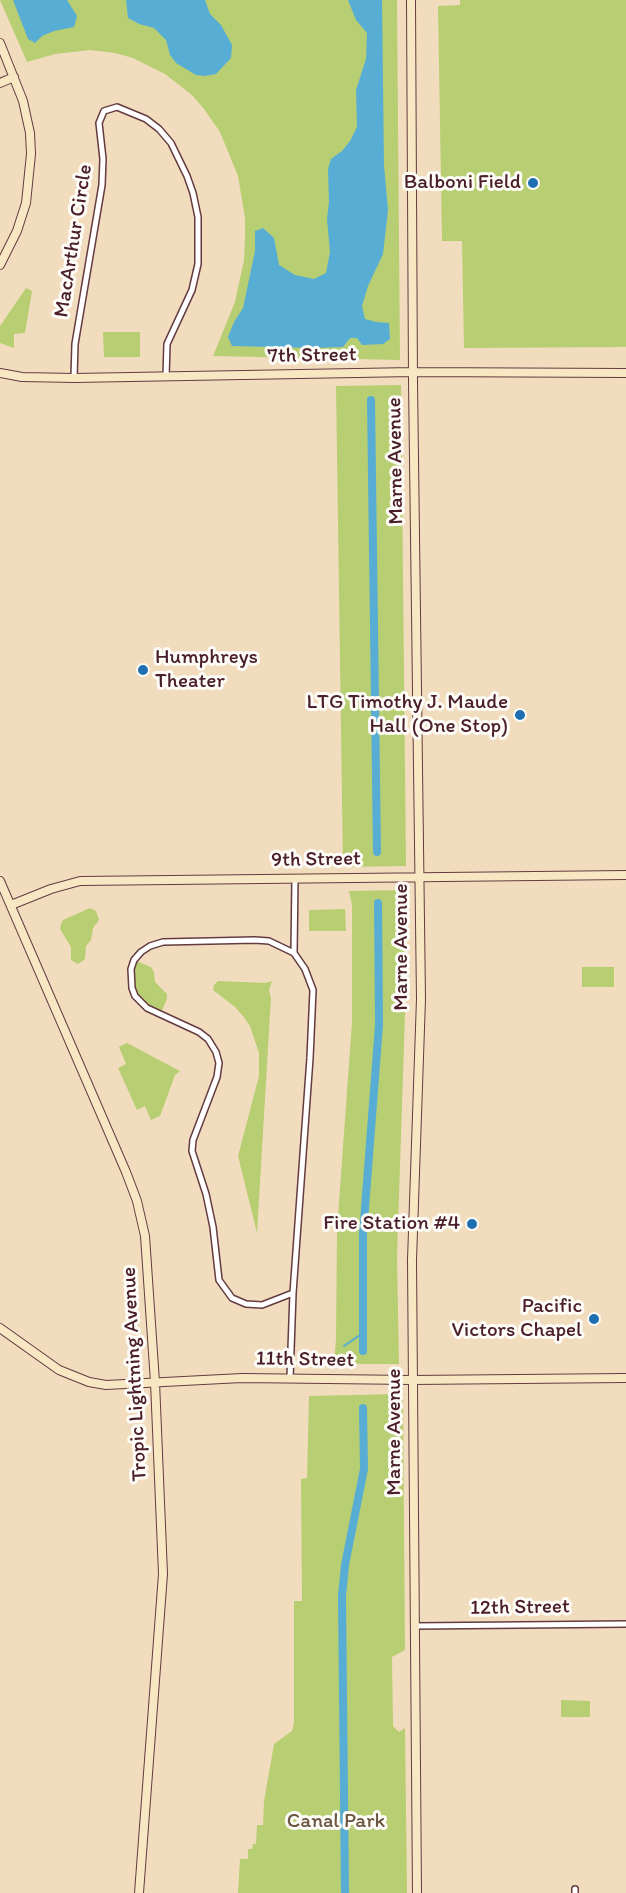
<!DOCTYPE html>
<html>
<head>
<meta charset="utf-8">
<style>
  body { margin:0 }
  canvas { display:block; background:#f2dcbe }
</style>
</head>
<body>
<canvas width="626" height="1893"></canvas>
<script>
const ctx = document.querySelector('canvas').getContext('2d');
ctx.lineJoin = 'round';
function fill(path, color) { ctx.fillStyle = color; ctx.fill(path, 'evenodd'); }
const poly = rows => new Path2D(rows.map(r => 'M' + r).join(''));
function stroke(path, color, width, dash) { ctx.strokeStyle = color; ctx.lineWidth = width; ctx.lineCap = dash ? 'butt' : 'round'; ctx.setLineDash(dash || []); ctx.stroke(path); }
function drawText(font, color, halo, rows, align = 'center') {
  ctx.font = font + ' Itim,sans-serif'; ctx.lineWidth = 6; ctx.setLineDash([]); ctx.textBaseline = 'middle'; ctx.strokeStyle = halo; ctx.fillStyle = color; for (const [text, x, y, turn = 0] of rows) {
    ctx.save(); ctx.translate(x, y); ctx.rotate((+turn || 0) * Math.PI / 180); ctx.textAlign = isNaN(turn) ? turn : align; if (halo) ctx.strokeText(text, 0, 0); ctx.fillText(text, 0, 0); ctx.restore();
  }
}
fill(poly([
  [0,0,397,0,400,360,213,356,235,302,244,260,245,238,245,218,238,176,220,132,204,109,192,95,165,74,133,58,115,53,90,50,55,54,27,62],
  [460,0,626,0,626,347,464,348,462,241,442,241,438,6,460,5],
  [26,288,32,291,25,333,14,334,14,348,0,343,0,326],
  [103,332,140,332,140,357,104,357],
  [401,385,406,866,343,867,336,386],
  [406,890,406,983,397,1257,399,1364,334,1364,336,1339,337,1230,352,1022,352,905,349,891],
  [90,908,96,911,99,920,93,928,91,940,86,946,85,959,78,964,71,960,71,947,60,929,61,924,63,920],
  [345,909,346,931,309,931,309,910],
  [134,960,151,967,154,972,155,982,167,994,167,999,160,1015,147,1008,132,988],
  [582,967,614,967,614,987,582,987],
  [218,981,265,983,272,981,269,990,271,998,257,1233,238,1156,259,1076,259,1053,250,1026,243,1016,235,1007,213,990,214,985],
  [127,1043,180,1071,175,1075,160,1116,151,1120,145,1106,137,1110,118,1068,126,1064,119,1047],
  [399,1394,403,1398,405,1650,392,1657,393,1726,399,1732,405,1728,407,1893,238,1893,240,1859,248,1859,248,1849,252,1849,253,1844,256,1844,257,1825,263,1825,264,1801,274,1744,292,1731,294,1723,294,1601,302,1601,301,1479,307,1478,309,1396],
  [561,1700,590,1701,590,1717,561,1717]
]), '#b8ce72');
fill(poly([
  [13,0,67,0,77,16,74,27,54,31,42,36,35,43,28,39],
  [126,0,205,0,210,14,221,25,232,45,231,58,216,74,205,76,196,75,176,63,170,55,166,40,154,28,139,24,128,18],
  [348,0,382,0,384,165,388,210,383,254,368,286,362,306,365,319,376,322,389,323,390,339,383,344,362,345,357,338,350,338,343,347,313,348,232,346,228,337,234,322,243,308,255,251,255,231,263,228,274,238,279,265,295,275,314,279,326,273,330,252,327,219,329,202,328,169,331,159,342,151,350,141,357,127,356,90,366,59,367,33,356,20]
]), '#58add4');
stroke(poly([
  [344,1346,363,1333]
]), '#58add4', 2);
stroke(poly([
  [371,400,377,852],
  [363,1351,363,1234,379,1025,378,903],
  [345,1893,342,1596,345,1565,364,1469,363,1408]
]), '#58add4', 8);
const street = poly([
  [74,378,75,344,102,185,103,159,99,123,104,111,117,107,146,119,159,129,171,143,187,176,193,193,198,217,198,264,192,290,167,344,166,377],
  [294,953,295,878],
  [290,1378,293,1293,310,1058,313,990,305,969,294,953,269,941,255,940,163,942,150,946,141,952,134,960,131,969,132,988,135,996,147,1008,199,1032,208,1039,216,1052,219,1063,217,1077,193,1140,192,1151,206,1194,213,1227,219,1280,232,1298,246,1304,262,1305,293,1293],
  [414,1626,626,1624],
  [575,1893,575,1889]
]);
const secondary = poly([
  [411,0,413,381,421,999,412,1260,417,1893],
  [0,43,23,101,30,133,31,154,26,203,17,231,0,265],
  [0,83,14,77],
  [0,373,22,377,74,378,413,372,626,373],
  [0,881,126,1172,137,1201,145,1236,155,1382,163,1574,139,1893],
  [11,905,51,889,80,881,626,875],
  [0,1328,59,1370,89,1382,106,1385,242,1378,412,1380,626,1378]
]);
stroke(street, '#633b41', 8);
stroke(secondary, '#633b41', 10);
stroke(street, '#fff', 5);
stroke(secondary, '#f7e8c3', 8);
for (const [x, y, r, color] of [
  [533,183,6,"#1f6fb2"],
  [143,670,6,"#1f6fb2"],
  [520,715,6,"#1f6fb2"],
  [472,1224,6,"#1f6fb2"],
  [594,1319,6,"#1f6fb2"]
]) { const dot = new Path2D(); dot.arc(x, y, r, 0, 2 * Math.PI); ctx.fillStyle = color; ctx.fill(dot); stroke(dot, '#fdfcf7', 2); }
drawText('21px', '#4a1f2b', '#fdfcf7', [
  ["Balboni Field",521,183],
  ["Humphreys",155,658,"left"],
  ["Theater",155,682,"left"],
  ["LTG Timothy J. Maude",508,703],
  ["Hall (One Stop)",508,727],
  ["Fire Station #4",460,1224],
  ["Pacific",582,1307],
  ["Victors Chapel",582,1331]
], 'right');
drawText('21px', '#4a1f2b', '#fdfcf7', [
  ["MacArthur Circle",74,241,-81],
  ["7th Street",312,356,-1],
  ["Marne Avenue",396,461,-91],
  ["9th Street",316,860,-1],
  ["Marne Avenue",402,947,-90],
  ["11th Street",305,1360,1],
  ["Tropic Lightning Avenue",135,1374,-93],
  ["Marne Avenue",395,1432,-90],
  ["12th Street",520,1608,-1]
]);
drawText('21px', '#6b5440', '#fdfcf7', [
  ["Canal Park",336,1822]
]);
</script>
</body>
</html>
